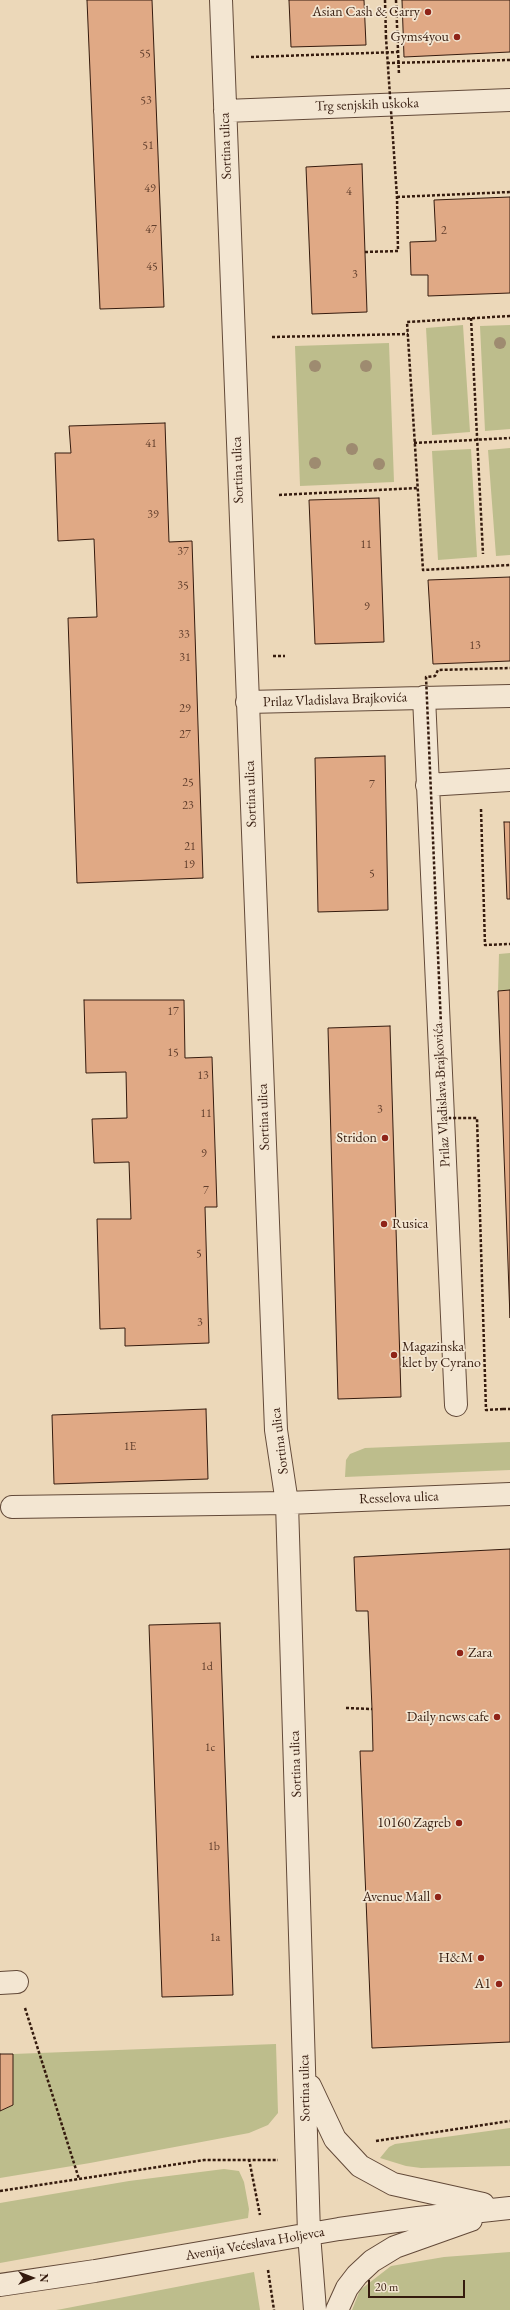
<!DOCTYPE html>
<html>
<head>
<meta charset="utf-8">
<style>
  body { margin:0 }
  #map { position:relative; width:510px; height:2310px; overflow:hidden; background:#ecd8b9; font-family:"EB Garamond",serif }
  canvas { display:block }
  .north { position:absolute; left:12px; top:2258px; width:40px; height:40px; -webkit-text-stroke:3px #f3e6d2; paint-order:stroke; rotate:90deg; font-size:11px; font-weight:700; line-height:16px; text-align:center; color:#351b0e }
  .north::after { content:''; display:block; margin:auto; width:14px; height:18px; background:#351b0e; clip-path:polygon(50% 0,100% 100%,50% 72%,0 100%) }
  .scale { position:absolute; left:368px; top:2280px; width:97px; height:18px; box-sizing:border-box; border:2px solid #351b0e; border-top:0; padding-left:5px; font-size:12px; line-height:14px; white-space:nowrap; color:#351b0e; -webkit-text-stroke:3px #f3e6d2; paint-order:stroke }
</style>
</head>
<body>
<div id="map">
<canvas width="510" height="2310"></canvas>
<div class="north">N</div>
<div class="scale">20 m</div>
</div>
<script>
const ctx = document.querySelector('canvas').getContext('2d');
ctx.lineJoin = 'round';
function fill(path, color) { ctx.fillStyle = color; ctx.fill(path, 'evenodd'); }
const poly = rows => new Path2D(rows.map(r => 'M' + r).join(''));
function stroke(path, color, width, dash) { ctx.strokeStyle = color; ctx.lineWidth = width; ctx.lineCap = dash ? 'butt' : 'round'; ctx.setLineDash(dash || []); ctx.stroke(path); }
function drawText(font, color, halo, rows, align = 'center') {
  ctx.font = font + ' "EB Garamond",serif'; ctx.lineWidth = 3.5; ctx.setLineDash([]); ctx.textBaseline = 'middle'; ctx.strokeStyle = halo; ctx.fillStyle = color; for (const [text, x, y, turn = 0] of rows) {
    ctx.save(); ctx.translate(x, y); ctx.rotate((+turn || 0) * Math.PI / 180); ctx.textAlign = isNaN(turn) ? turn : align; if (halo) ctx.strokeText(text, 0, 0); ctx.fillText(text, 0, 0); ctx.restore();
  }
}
fill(poly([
  [463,325,470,432,432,435,426,328],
  [510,325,510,429,485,431,480,326],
  [389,343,394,482,300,486,295,346],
  [510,448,510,555,496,556,488,450],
  [471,449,477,557,438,560,432,451],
  [510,953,510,990,498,991,499,954],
  [510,1442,510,1470,345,1477,346,1460,350,1454,365,1448],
  [276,2044,278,2113,268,2125,249,2133,90,2163,0,2178,0,2111,13,2105,13,2054],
  [510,2128,510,2166,421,2168,406,2166,380,2158,389,2147,395,2144],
  [224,2169,239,2171,244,2182,249,2209,248,2218,0,2263,0,2203,129,2181],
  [510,2252,510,2310,352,2310,360,2290,391,2266,444,2257],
  [254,2272,260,2310,56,2310,62,2309]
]), '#bdbd8c');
const building = poly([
  [87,0,152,0,164,307,100,309,87,0],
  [289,0,364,0,366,45,291,47,289,0],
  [402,0,510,0,510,52,404,57,402,0],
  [362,164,367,312,312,314,306,167,362,164],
  [510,197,510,293,428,296,428,275,411,275,410,242,436,241,434,200,510,197],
  [165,423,169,542,192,541,203,878,77,883,68,618,97,617,94,539,58,541,55,453,71,453,69,426,165,423],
  [379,498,384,642,315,644,309,500,379,498],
  [510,577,510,661,433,664,428,580,510,577],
  [385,756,388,910,318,912,315,758,385,756],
  [504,822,510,822,510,899,507,899,504,822],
  [510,990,510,1318,498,991,510,990],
  [84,1000,184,1000,185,1058,212,1057,217,1207,205,1207,209,1343,125,1346,125,1328,100,1329,97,1219,131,1219,129,1162,94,1163,92,1119,127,1118,126,1072,86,1073,84,1000],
  [390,1026,401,1397,338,1399,328,1028,390,1026],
  [206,1409,208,1479,54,1484,52,1415,206,1409],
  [510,1549,510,2042,372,2048,360,1751,373,1751,372,1709,368,1611,356,1611,354,1557,510,1549],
  [220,1623,233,1995,162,1997,149,1625,220,1623],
  [0,2054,13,2054,13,2105,0,2111,0,2054]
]);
fill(building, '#e0a985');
stroke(building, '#351b0e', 1);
const minor = poly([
  [221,0,276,1430,287,1503,309,2234,315,2310],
  [225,111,510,100],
  [424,697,456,1405],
  [247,702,510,696],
  [427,785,510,780],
  [12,1507,287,1503,510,1494],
  [0,1983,17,1982],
  [310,2086,335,2139,360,2166,393,2184,483,2204],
  [0,2285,95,2271,339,2229,418,2218,510,2208],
  [337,2310,347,2288,357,2275,372,2261,395,2247,471,2220]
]);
stroke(minor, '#634a39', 24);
stroke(poly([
  [385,0,386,38],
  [396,0,399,75],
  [251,57,398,52],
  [397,197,510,192],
  [510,316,407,322,423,570,510,565],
  [471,318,483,554],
  [272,337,408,334],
  [414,443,510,438],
  [279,495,417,488],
  [273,656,285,656],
  [481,809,485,945,510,944],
  [503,1409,510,1409],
  [346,1708,372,1709],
  [25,2008,79,2179],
  [376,2141,510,2121],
  [249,2159,260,2215],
  [0,2191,204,2160,278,2160],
  [268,2270,274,2310]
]), '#351b0e', 2.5, [3, 2]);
stroke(minor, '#f3e6d2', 22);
stroke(poly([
  [387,63,510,60],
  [365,252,398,251,397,197,386,38],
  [503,1409,486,1410,477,1118,445,1118,426,677,435,676,438,670,510,668]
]), '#351b0e', 2.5, [3, 2]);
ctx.fillStyle = '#9e8b70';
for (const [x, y] of [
  [500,343],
  [315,366],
  [366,366],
  [352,449],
  [315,463],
  [379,464]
]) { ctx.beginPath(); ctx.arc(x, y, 6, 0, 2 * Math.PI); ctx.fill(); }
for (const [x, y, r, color] of [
  [428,12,4,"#8f2418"],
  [457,37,4,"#8f2418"],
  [385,1138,4,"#8f2418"],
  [384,1224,4,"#8f2418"],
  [394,1355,4,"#8f2418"],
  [460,1653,4,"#8f2418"],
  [497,1717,4,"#8f2418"],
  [459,1823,4,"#8f2418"],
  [438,1897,4,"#8f2418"],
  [481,1958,4,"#8f2418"],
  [499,1984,4,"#8f2418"]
]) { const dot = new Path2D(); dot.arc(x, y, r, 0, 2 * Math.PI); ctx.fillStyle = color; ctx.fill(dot); stroke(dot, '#f3e6d2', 1.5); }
drawText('12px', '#603e2c', null, [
  ["55",145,54],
  ["53",146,101],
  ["51",148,146],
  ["49",150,189],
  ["4",349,192],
  ["47",151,230],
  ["2",444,231],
  ["45",152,267],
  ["3",355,275],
  ["41",151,444],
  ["39",153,515],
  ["11",366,545],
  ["37",183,552],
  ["35",183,586],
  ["9",367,607],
  ["33",184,635],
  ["13",475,646],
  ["31",185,658],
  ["29",185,709],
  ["27",185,735],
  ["25",188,783],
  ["7",372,785],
  ["23",188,806],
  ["21",190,847],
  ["19",189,865],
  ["5",372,874],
  ["17",173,1012],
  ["15",173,1053],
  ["13",203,1076],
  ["3",380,1110],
  ["11",206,1114],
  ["9",204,1154],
  ["7",206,1191],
  ["5",199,1254],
  ["3",200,1323],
  ["1E",130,1447],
  ["1d",207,1667],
  ["1c",210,1748],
  ["1b",214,1847],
  ["1a",215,1938]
]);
drawText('14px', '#351b0e', '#f3e6d2', [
  ["Asian Cash & Carry",420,12],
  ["Gyms4you",449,37],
  ["Stridon",377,1138],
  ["Rusica",392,1224,"left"],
  ["Magazinska",402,1347,"left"],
  ["klet by Cyrano",402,1363,"left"],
  ["Zara",468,1653,"left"],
  ["Daily news cafe",489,1717],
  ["10160 Zagreb",451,1823],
  ["Avenue Mall",430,1897],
  ["H&M",473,1958],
  ["A1",491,1984]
], 'right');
drawText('14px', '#351b0e', '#f3e6d2', [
  ["Trg senjskih uskoka",367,105,-2],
  ["Sortina ulica",226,146,-92],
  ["Sortina ulica",238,470,-92],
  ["Prilaz Vladislava Brajkovića",335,700,-2],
  ["Sortina ulica",251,794,-92],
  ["Prilaz Vladislava Brajkovića",442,1095,-93],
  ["Sortina ulica",264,1117,-92],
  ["Sortina ulica",280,1441,-97],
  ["Resselova ulica",399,1498,-2],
  ["Sortina ulica",296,1764,-92],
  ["Sortina ulica",305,2088,-91],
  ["Avenija Većeslava Holjevca",255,2244,-10]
]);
</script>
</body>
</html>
